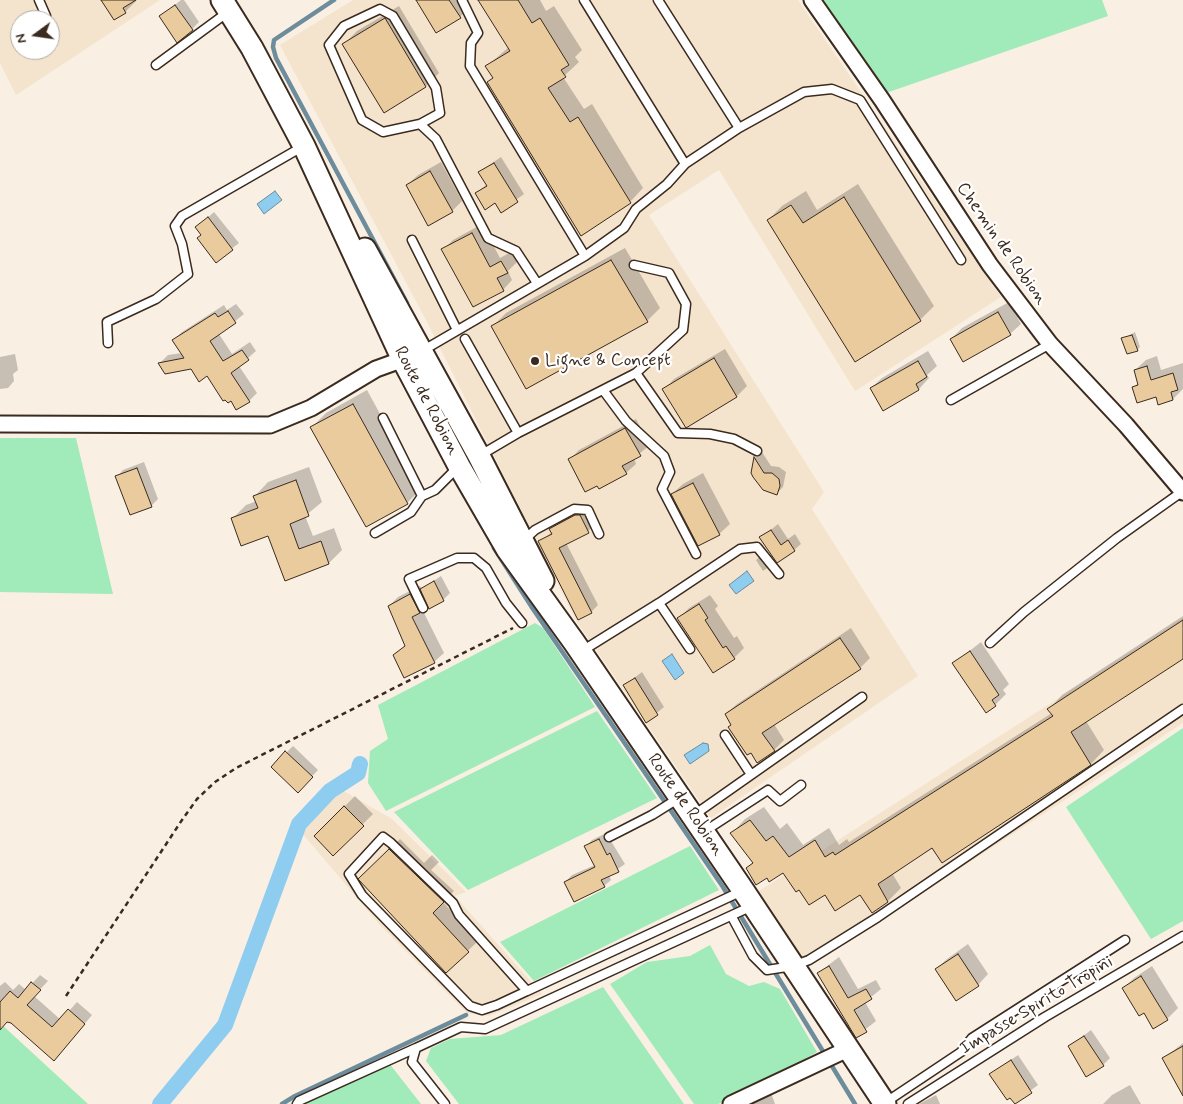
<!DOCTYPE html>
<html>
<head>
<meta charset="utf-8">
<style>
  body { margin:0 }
  #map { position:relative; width:1183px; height:1104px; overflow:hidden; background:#f9efe2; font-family:Mynerve,sans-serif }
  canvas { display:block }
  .north { position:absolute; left:10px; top:10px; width:50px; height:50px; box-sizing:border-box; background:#fff; border:1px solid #b1aaa5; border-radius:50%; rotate:256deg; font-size:14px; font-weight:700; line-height:20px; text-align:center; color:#3b2a1e }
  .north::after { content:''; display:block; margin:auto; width:18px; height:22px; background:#3b2a1e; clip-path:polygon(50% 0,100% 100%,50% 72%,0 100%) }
</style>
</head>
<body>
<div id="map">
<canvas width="1183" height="1104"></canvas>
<div class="north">N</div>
</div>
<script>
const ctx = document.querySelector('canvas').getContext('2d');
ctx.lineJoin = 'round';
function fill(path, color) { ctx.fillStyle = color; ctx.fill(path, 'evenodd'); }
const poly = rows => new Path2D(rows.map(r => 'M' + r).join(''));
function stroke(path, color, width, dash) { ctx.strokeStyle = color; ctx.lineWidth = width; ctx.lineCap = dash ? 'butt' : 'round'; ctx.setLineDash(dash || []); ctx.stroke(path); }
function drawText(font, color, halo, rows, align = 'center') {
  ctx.font = font + ' Mynerve,sans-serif'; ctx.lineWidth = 4.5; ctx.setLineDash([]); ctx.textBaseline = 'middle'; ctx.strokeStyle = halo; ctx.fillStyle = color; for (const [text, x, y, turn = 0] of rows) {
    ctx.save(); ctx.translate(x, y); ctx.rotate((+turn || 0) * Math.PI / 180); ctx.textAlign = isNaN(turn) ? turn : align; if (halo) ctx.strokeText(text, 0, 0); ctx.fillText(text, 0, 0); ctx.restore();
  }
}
fill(poly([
  [0,0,160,0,16,95,0,63],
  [20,20,50,20,50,50,20,50],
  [353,0,798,0,1001,297,855,391,719,170,649,215,824,492,812,509,918,676,711,818,577,622,426,320,280,45],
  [1183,618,1183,723,807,968,756,893],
  [340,789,392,819,466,892,455,896,542,994,489,1016,467,1013,380,925,302,833]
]), '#f4e4cd');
fill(poly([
  [822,0,1102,0,1108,16,886,93],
  [0,438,76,438,113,594,0,592],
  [535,623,543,628,595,707,386,811,368,783,370,751,388,739,378,705],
  [597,711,657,798,468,890,394,812],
  [1183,728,1183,921,1151,939,1066,807],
  [690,846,719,890,534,981,500,942],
  [710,945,726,974,749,986,764,982,780,989,817,1052,756,1088,718,1104,694,1104,610,984,647,962,690,956],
  [603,987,684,1104,459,1104,426,1061,431,1048,450,1039,501,1035],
  [0,1023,88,1104,0,1104],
  [385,1058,421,1104,290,1104,299,1097]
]), '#a1eab9');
const water = poly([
  [275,191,282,200,264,214,257,204,275,191],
  [747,571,754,581,736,594,729,585,747,571],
  [672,654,684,673,675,680,662,661,672,654],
  [703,743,708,744,709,751,690,764,684,755,703,743]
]);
fill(water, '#8fcdf0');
stroke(water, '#6d8c9c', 1);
fill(poly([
  [103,0,137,0,125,12],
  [181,0,184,0,199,22,192,29,161,16],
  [417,0,466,0,470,6,460,17],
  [480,0,540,0,546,11,554,6,582,50,575,57,579,62,563,77,584,109,592,104,643,188,630,202,489,82,494,77,487,66,509,47],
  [399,6,439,73,426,86,384,111,344,44,357,31],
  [501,157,524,194,501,211,495,202,476,194,487,184,479,172],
  [441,162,462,201,452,211,407,185,418,175],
  [858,184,934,306,920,320,768,220,782,206,806,191,817,210],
  [214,212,239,243,216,261,197,227],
  [482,224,500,258,511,252,517,262,508,271,512,280,503,290,443,250,453,240],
  [625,248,660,308,647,321,493,326,506,313],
  [1009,302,1021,324,1010,334,951,339,962,328],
  [236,304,244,314,219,334,232,354,250,342,256,351,239,366,257,393,249,401,231,400,208,374,191,367,160,363,168,355,182,353,174,340,182,332,224,305,227,310],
  [1135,332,1140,347,1137,350,1123,339],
  [725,349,747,386,737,396,686,426,664,390,674,379],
  [928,351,937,366,927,375,929,378,919,389,883,409,871,388,882,378],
  [15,354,18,370,13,374,14,381,8,388,0,389,0,357],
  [1157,356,1161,370,1183,363,1183,389,1173,399,1159,403,1157,396,1134,387,1139,382,1135,370,1146,360],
  [367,390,421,489,407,503,367,526,312,427,326,413],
  [636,419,650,445,634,458,636,464,626,473,569,460,579,450],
  [762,452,771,466,779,467,786,472,783,487,776,494,752,473,755,458],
  [144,462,158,499,151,506,117,477,123,470],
  [309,467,322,502,305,516,313,536,334,528,342,550,329,563,286,579,269,534,232,519,246,505,257,501,255,496,268,482],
  [703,473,730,524,719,534,672,494,683,484],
  [583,509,595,525,588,531,566,543,598,605,591,612,540,542,552,532,551,529,558,522],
  [778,524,788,539,795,534,801,544,794,550,761,538],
  [762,555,770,566,763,571,756,560],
  [441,576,450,593,443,600,429,607,428,604,422,609,444,653,434,662,395,656,406,645,389,606,398,597,420,586,422,589],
  [710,595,718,606,715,609,734,638,737,636,744,648,734,658,679,618,689,608],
  [1183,616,1183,657,1086,721,1104,750,1091,764,942,862,933,847,892,873,901,888,888,901,872,911,860,893,825,894,800,889,784,871,747,868,753,862,732,833,745,819,764,807,780,829,787,823,803,845,829,828,839,845,847,839,849,842,1052,713,1049,709,1062,695],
  [851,628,870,658,860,668,774,724,784,740,774,750,733,724,726,714,737,704],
  [981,642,1009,684,1003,690,1006,694,995,705,954,663],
  [642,672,664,707,647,721,625,685],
  [293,746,318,770,298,791,272,767],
  [355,796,373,814,333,854,315,836],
  [606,833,625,864,609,875,611,880,604,886,565,882,572,875,595,865,586,846,592,840],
  [400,839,424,863,432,855,439,862,431,870,454,891,443,902,478,941,446,972,360,879],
  [968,944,988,974,978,985,936,969,947,959],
  [839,957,858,989,876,980,881,989,865,1002,876,1021,857,1036,818,973],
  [1152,966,1178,1008,1167,1019,1153,1027,1144,1011,1124,988,1134,978],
  [40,975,48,981,34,996,61,1020,77,1002,92,1015,62,1051,0,1016,0,986,5,982,13,990,19,984,26,990],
  [1091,1030,1110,1058,1103,1065,1070,1046],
  [1183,1043,1183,1094,1164,1058],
  [1018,1055,1038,1085,1015,1102,991,1074],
  [1130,1085,1141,1104,1103,1104,1112,1095],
  [771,1093,775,1104,753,1104,757,1099],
  [936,1095,940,1104,919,1104]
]), '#0003');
stroke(poly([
  [334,0,274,40,273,47,276,58,407,303],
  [494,548,533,609,723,887,855,1104],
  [282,1104,295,1096,466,1015]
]), '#6d8c9c', 4.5);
stroke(poly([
  [160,1104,225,1025,299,824,330,791,358,773,360,764]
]), '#8fcdf0', 16);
const building = poly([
  [101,0,136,0,123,8,126,13,114,20,101,0],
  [416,0,449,0,461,18,436,33,416,0],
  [478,0,518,0,532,23,540,18,569,65,561,70,566,77,548,88,570,122,578,117,631,203,581,236,487,82,493,78,485,66,510,51,478,0],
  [175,5,193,30,177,43,159,16,175,5],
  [385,18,426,87,384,113,342,44,385,18],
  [494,163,518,202,501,213,495,203,485,210,475,193,487,186,478,172,494,163],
  [430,171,453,212,428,226,406,185,430,171],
  [844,197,921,321,855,362,767,220,791,205,803,223,844,197],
  [208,217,233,250,216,263,197,238,201,235,195,227,208,217],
  [472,233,490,267,501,261,508,273,497,278,504,291,473,307,441,249,472,233],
  [611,260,648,322,526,389,491,326,611,260],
  [228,311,236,323,210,341,223,361,242,350,249,360,231,373,250,402,236,410,231,401,228,403,225,400,223,401,207,376,199,382,191,369,165,374,158,363,184,358,172,340,215,313,218,317,228,311],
  [998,312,1011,335,963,362,950,339,998,312],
  [1132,335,1138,351,1127,354,1121,338,1132,335],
  [714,358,737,397,686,428,662,389,714,358],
  [918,361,927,377,916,384,919,390,883,411,870,388,918,361],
  [1147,366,1151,380,1173,373,1178,390,1171,392,1173,400,1158,405,1156,397,1137,403,1132,387,1138,385,1134,370,1147,366],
  [353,404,408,504,366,527,310,427,353,404],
  [625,428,641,456,622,466,627,474,599,489,597,486,585,492,568,459,625,428],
  [754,457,764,473,772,473,779,479,780,486,777,495,763,490,753,477,751,473,754,457],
  [137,468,152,507,130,515,115,476,137,468],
  [296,480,309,516,290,524,299,549,321,541,329,564,285,581,268,536,241,546,231,518,258,508,253,496,296,480],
  [693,483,720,535,698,546,671,494,693,483],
  [575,515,580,515,589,533,559,548,592,613,578,620,538,541,552,534,549,529,575,515],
  [771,530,781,545,788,540,795,551,777,563,759,537,771,530],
  [434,581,444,601,429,609,420,589,434,581],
  [410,594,420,613,412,617,435,663,404,678,393,655,405,646,388,606,410,594],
  [699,604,708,618,705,620,723,648,726,646,735,659,713,673,677,618,699,604],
  [1183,620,1183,659,1071,732,1091,765,942,863,932,848,878,884,888,902,872,913,860,895,835,911,825,895,809,905,799,890,796,892,783,873,769,882,767,878,756,885,746,868,753,863,730,833,750,820,766,841,773,836,789,857,815,840,825,857,833,852,835,855,1053,716,1047,709,1183,620],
  [840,638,861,669,762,733,775,751,757,763,751,753,747,755,728,727,731,725,725,714,840,638],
  [970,651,999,695,992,700,996,706,986,713,952,663,970,651],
  [635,678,658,715,646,723,623,685,635,678],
  [285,751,313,777,298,793,271,767,285,751],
  [344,806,364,826,333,856,314,836,344,806],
  [599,839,607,855,610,853,619,872,601,880,605,887,574,902,564,882,595,867,584,846,599,839],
  [389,849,444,902,433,913,469,952,446,973,358,879,389,849],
  [958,954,979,986,956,1001,935,969,958,954],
  [829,966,848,998,866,989,872,999,854,1010,867,1032,856,1038,817,973,829,966],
  [1141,976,1168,1020,1153,1029,1144,1013,1139,1016,1122,988,1141,976],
  [31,982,41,990,27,1005,52,1027,68,1009,85,1024,54,1061,11,1023,7,1022,0,1030,0,1002,10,991,18,998,31,982],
  [1084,1036,1104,1066,1086,1077,1068,1046,1084,1036],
  [1183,1046,1183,1096,1162,1058,1183,1046],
  [1011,1060,1032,1093,1015,1104,1010,1098,1007,1100,989,1074,1011,1060]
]);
fill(building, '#eacb9d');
stroke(building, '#3b2a1e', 1);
const lane = poly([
  [39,0,46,16],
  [462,0,478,33,471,43,470,66,585,256],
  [658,0,739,128,685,164],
  [156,65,228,12],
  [420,124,440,113,436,88,393,16,380,9,344,26,329,45,362,120,383,132,420,124,436,139,488,238,516,251,537,283],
  [739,128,804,92,832,89,860,100,961,260],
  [412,240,457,330],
  [465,339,518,433],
  [108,343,107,322,156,299,188,274,182,244,175,226,182,216,302,147],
  [422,351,585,256,624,228,636,209,667,184,685,164,584,0],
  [636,373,678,433,710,434,734,439,757,451],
  [603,390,626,421,664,456,670,472,662,489,696,554],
  [951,400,1050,344],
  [383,418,422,496,435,490,458,467],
  [479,456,518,433,636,373,683,330,686,304,669,273,634,265],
  [375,533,411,512,422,496],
  [524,540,535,530,574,509,588,510,599,534],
  [659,603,740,549,757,547,779,574],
  [423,608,409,579,457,558,474,558,486,568,506,603,522,623],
  [990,643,1024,612,1117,538,1183,491],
  [582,651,659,603,690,649],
  [725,735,750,773],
  [694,815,862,697],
  [705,831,768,790,780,801,801,785],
  [609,837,652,815,679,798],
  [732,917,753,956,767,970,793,966,809,960,878,917,1183,709],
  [527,991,497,1005,482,1010,470,1006,362,895,349,874,383,837,391,843,453,903,459,915,527,991,742,891],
  [886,1102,961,1052,972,1038,1125,940],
  [297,1104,299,1101,416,1048],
  [445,1104,412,1062,416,1048,461,1027,485,1029,752,906],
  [908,1104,1045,1017,1183,936]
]);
const street = poly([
  [812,0,882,100,990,265,1050,344,1126,425,1183,492],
  [0,424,270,425,311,408,376,369,412,356],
  [731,1104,850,1048]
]);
const secondary = poly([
  [222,0,252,48,304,146,403,360,459,466,507,549,574,642,743,890,885,1104],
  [365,249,479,456,543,581]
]);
stroke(lane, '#3b2a1e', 11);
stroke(street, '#3b2a1e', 19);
stroke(secondary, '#3b2a1e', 25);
stroke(poly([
  [66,996,182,820,197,799,215,782,236,768,513,628]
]), '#3b2a1e', 2.5, [5, 4]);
stroke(lane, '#fff', 8);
stroke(street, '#fff', 15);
stroke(secondary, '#fff', 21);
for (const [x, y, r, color] of [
  [535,361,5,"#3b2a1e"]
]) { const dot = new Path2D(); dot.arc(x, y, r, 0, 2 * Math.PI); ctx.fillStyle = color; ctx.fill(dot); stroke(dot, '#fff', 2); }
drawText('18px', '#3b2a1e', '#fff', [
  ["Chemin de Robion",1001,244,55],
  ["Route de Robion",426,401,62],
  ["Route de Robion",685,805,55],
  ["Impasse Spirito Tropini",1037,1006,-31]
]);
drawText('18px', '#3b2a1e', '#fff', [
  ["Ligne & Concept",545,361]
], 'left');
</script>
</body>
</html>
